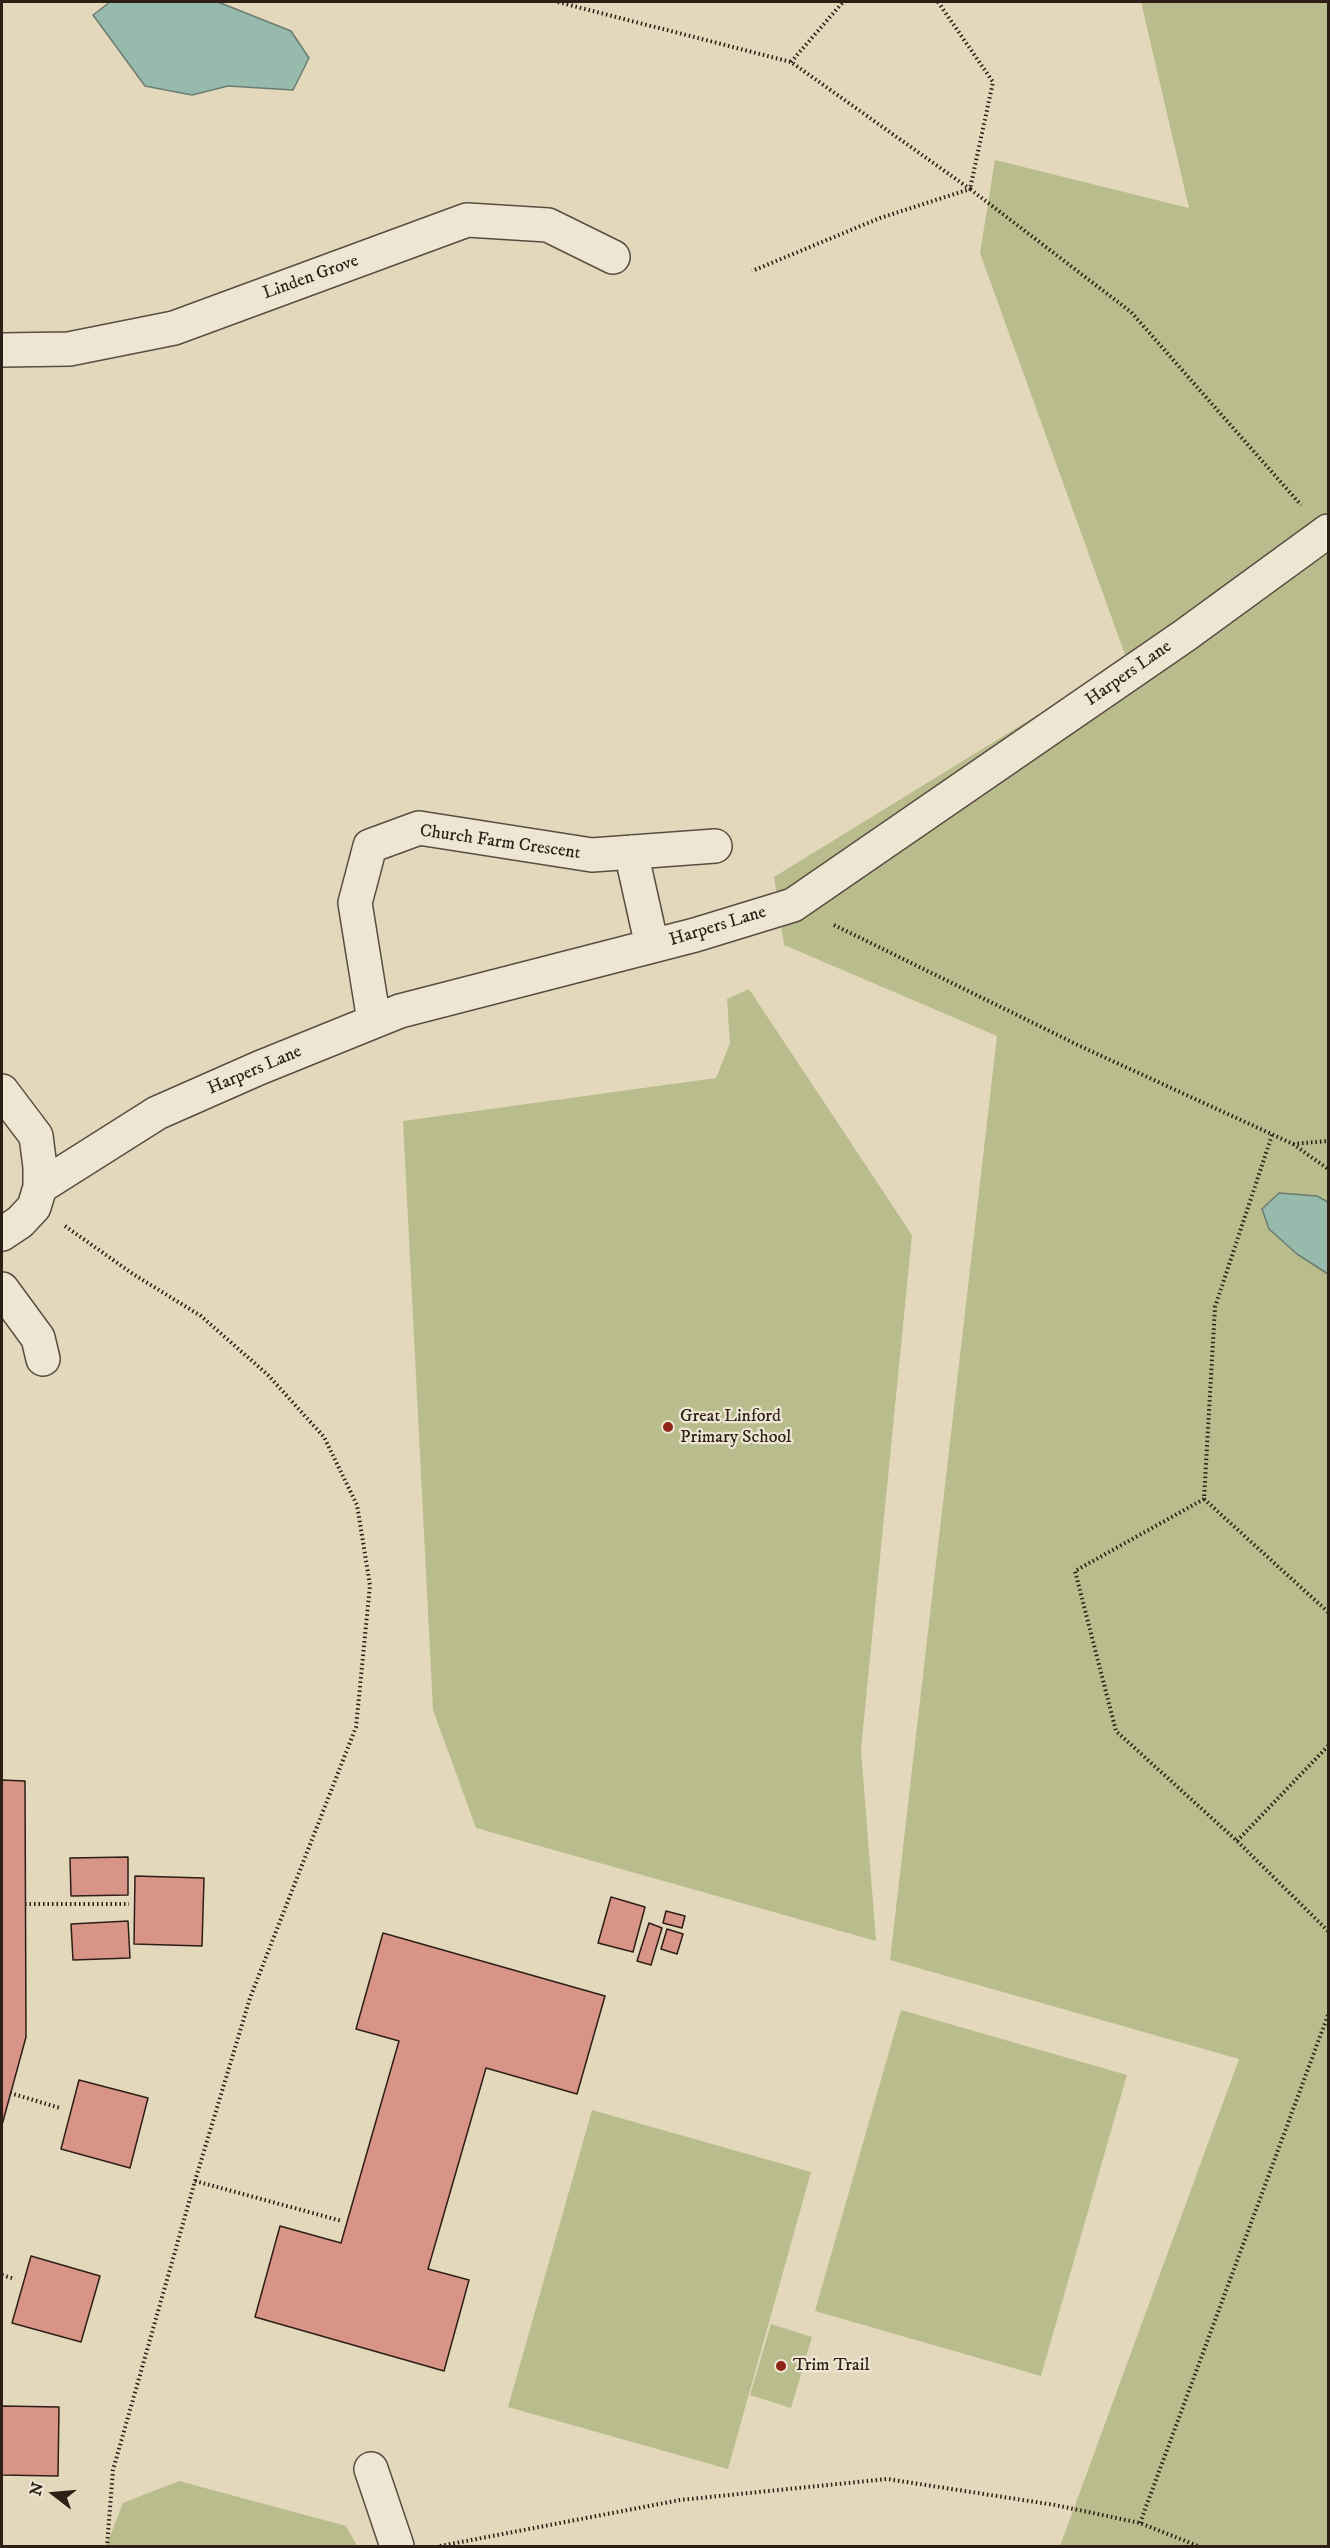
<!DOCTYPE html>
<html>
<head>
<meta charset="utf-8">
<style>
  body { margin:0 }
  #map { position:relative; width:1330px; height:2548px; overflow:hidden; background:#e3d8bc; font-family:"IM FELL DW Pica",serif }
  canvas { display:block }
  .frame { position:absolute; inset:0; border:3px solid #2d1e16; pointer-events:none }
  .north { position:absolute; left:24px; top:2464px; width:60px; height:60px; -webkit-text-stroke:4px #ede6d3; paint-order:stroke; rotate:286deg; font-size:16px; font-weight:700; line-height:24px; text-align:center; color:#2d1e16 }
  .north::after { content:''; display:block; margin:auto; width:21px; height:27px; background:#2d1e16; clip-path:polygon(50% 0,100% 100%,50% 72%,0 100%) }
</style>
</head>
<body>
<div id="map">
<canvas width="1330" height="2548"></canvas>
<div class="frame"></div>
<div class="north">N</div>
</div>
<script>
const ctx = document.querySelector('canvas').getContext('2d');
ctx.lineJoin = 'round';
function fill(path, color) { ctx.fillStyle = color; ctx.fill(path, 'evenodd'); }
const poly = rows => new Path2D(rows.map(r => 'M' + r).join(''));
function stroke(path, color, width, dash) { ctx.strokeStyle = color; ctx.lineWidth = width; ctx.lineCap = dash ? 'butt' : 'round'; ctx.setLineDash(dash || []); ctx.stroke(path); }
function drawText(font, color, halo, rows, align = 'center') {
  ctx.font = font + ' "IM FELL DW Pica",serif'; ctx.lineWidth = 4.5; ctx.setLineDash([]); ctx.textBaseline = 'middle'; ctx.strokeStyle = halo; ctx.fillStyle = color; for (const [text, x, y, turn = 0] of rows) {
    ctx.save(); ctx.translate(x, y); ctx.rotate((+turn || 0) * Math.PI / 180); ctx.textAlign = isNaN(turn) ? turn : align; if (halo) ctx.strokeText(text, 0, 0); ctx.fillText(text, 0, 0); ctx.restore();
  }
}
fill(poly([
  [1141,2,1328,2,1328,2546,1060,2546,1239,2059,890,1960,997,1036,784,945,774,877,1127,660,980,253,995,160,1189,208],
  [749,989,912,1235,861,1749,876,1941,476,1828,433,1710,403,1121,716,1078,730,1043,727,999],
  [901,2010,1127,2075,1041,2376,815,2311],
  [592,2110,811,2172,728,2469,508,2407],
  [771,2324,812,2337,791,2408,750,2395],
  [179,2481,346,2526,357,2546,106,2546,123,2503]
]), '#b9bd8d');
const water = poly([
  [110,2,218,2,291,31,309,58,293,90,228,86,192,95,145,86,93,15,110,2],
  [1279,1193,1317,1196,1328,1202,1328,1274,1297,1254,1269,1229,1262,1209,1279,1193]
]);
fill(water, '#96baac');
stroke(water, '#6c7c70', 1.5);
const building = poly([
  [2,1780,25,1781,26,2037,2,2125,2,1780],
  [128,1857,128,1895,71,1896,70,1858,128,1857],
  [135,1876,204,1878,202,1946,134,1944,135,1876],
  [611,1897,645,1907,633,1952,598,1943,611,1897],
  [666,1911,685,1916,682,1928,663,1923,666,1911],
  [128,1921,130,1958,73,1960,71,1924,128,1921],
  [649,1923,662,1928,651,1965,637,1961,649,1923],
  [667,1929,683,1934,677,1954,661,1949,667,1929],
  [383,1933,605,1996,577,2094,486,2068,428,2269,469,2280,444,2371,255,2317,280,2226,341,2243,399,2041,356,2029,383,1933],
  [79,2080,148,2098,130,2168,61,2149,79,2080],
  [31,2256,100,2276,81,2342,12,2323,31,2256],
  [2,2406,59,2407,58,2476,2,2475,2,2406]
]);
fill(building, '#d99488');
stroke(building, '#2d1e16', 1.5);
const minor = poly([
  [2,350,69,349,174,328,467,220,548,225,613,257],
  [631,852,652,946],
  [374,1021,355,903,370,846,419,828,592,855,715,846],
  [2,1091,36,1136,40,1167,40,1187,34,1207,20,1222,2,1234],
  [40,1187,157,1113,259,1068,400,1011,695,935,793,905,1184,636,1328,531],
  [2,1289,38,1338,43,1359],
  [371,2469,397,2546]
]);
stroke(minor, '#5a4c40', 36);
stroke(poly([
  [558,2,791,62,970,189,880,218,752,271],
  [938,2,993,82,970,189,1131,312,1301,505],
  [791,62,843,2],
  [834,925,1082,1047,1293,1144,1328,1169],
  [1272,1135,1215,1307,1204,1499,1075,1571,1116,1731,1237,1841,1328,1931],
  [1293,1144,1328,1141],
  [65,1226,133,1274,201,1316,268,1375,324,1437,357,1505,370,1585,356,1727,250,1998,195,2181,113,2470,107,2546],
  [1204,1499,1328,1612],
  [1237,1841,1328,1746],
  [25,1904,129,1904],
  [10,2093,60,2108],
  [195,2181,342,2221],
  [2,2275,15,2279],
  [1140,2523,1328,2015],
  [440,2546,680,2500,887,2479,1055,2505,1140,2523,1198,2546]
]), '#2d1e16', 4, [1.5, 3]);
stroke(minor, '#ede6d3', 33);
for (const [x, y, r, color] of [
  [668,1427,6,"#8f2418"],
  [781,2366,6,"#8f2418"]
]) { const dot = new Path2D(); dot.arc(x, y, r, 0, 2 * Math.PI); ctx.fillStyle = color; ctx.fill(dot); stroke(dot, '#ede6d3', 2); }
drawText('18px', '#2d1e16', '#ede6d3', [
  ["Linden Grove",311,278,-20],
  ["Harpers Lane",1129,674,-35],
  ["Church Farm Crescent",500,843,8],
  ["Harpers Lane",718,927,-17],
  ["Harpers Lane",255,1071,-23]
]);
drawText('18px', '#2d1e16', '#ede6d3', [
  ["Great Linford",680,1417],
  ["Primary School",680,1438],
  ["Trim Trail",793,2366]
], 'left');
</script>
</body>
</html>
